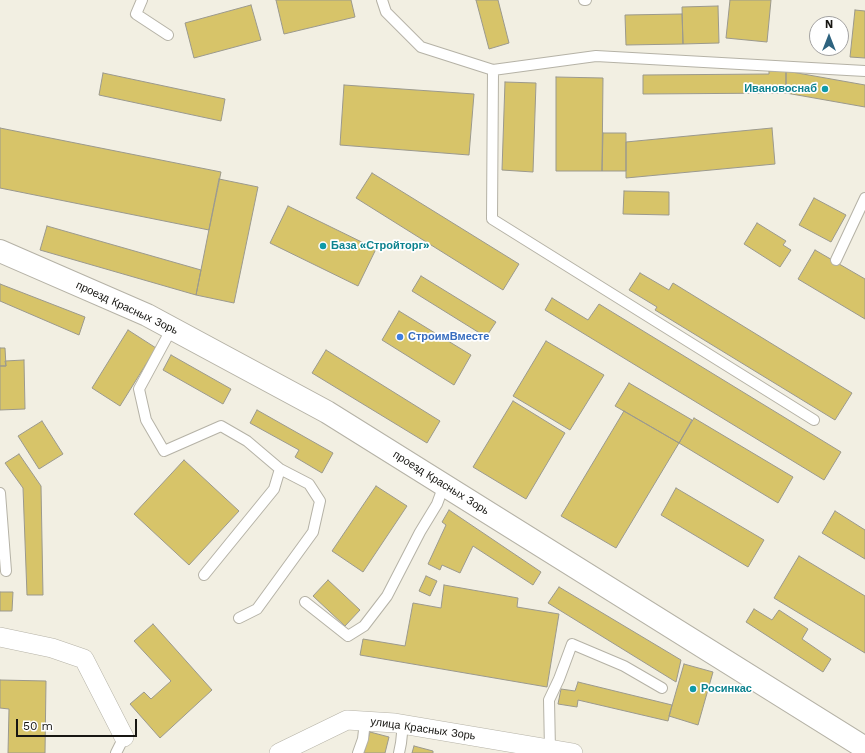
<!DOCTYPE html>
<html>
<head>
<meta charset="utf-8">
<style>
  body { margin:0 }
  #map { position:relative; width:865px; height:753px; overflow:hidden; background:#f2efe2; font-family:"Work Sans",sans-serif }
  canvas { display:block }
  .north { position:absolute; left:809px; top:16px; width:40px; height:40px; box-sizing:border-box; background:#fff; border:1px solid #a3a2a1; border-radius:50%; rotate:0deg; font-size:11px; font-weight:700; line-height:16px; text-align:center; color:#181713 }
  .north::after { content:''; display:block; margin:auto; width:14px; height:18px; background:#2e637f; clip-path:polygon(50% 0,100% 100%,50% 72%,0 100%) }
  .scale { position:absolute; left:16px; top:719px; width:121px; height:18px; box-sizing:border-box; border:2px solid #181713; border-top:0; padding-left:5px; font-size:12px; line-height:14px; white-space:nowrap; color:#181713; -webkit-text-stroke:3px #fff; paint-order:stroke }
</style>
</head>
<body>
<div id="map">
<canvas width="865" height="753"></canvas>
<div class="north">N</div>
<div class="scale">50 m</div>
</div>
<script>
const ctx = document.querySelector('canvas').getContext('2d');
ctx.lineJoin = 'round';
function fill(path, color) { ctx.fillStyle = color; ctx.fill(path, 'evenodd'); }
const poly = rows => new Path2D(rows.map(r => 'M' + r).join(''));
function stroke(path, color, width, dash) { ctx.strokeStyle = color; ctx.lineWidth = width; ctx.lineCap = dash ? 'butt' : 'round'; ctx.setLineDash(dash || []); ctx.stroke(path); }
function drawText(font, color, halo, rows, align = 'center') {
  ctx.font = font + ' "Work Sans",sans-serif'; ctx.lineWidth = 3.5; ctx.setLineDash([]); ctx.textBaseline = 'middle'; ctx.strokeStyle = halo; ctx.fillStyle = color; for (const [text, x, y, turn = 0] of rows) {
    ctx.save(); ctx.translate(x, y); ctx.rotate((+turn || 0) * Math.PI / 180); ctx.textAlign = isNaN(turn) ? turn : align; if (halo) ctx.strokeText(text, 0, 0); ctx.fillText(text, 0, 0); ctx.restore();
  }
}
const building = poly([
  [276,0,351,0,355,17,284,34,276,0],
  [476,0,498,0,509,43,489,49,476,0],
  [730,0,771,0,767,42,726,38,730,0],
  [251,5,261,40,194,58,185,23,251,5],
  [718,6,719,43,683,44,682,7,718,6],
  [855,10,865,11,865,58,850,57,855,10],
  [682,14,683,44,626,45,625,15,682,14],
  [769,71,786,71,786,93,643,94,643,75,769,74,769,71],
  [786,71,865,85,865,107,786,93,786,71],
  [103,73,225,99,221,121,99,95,103,73],
  [556,77,603,78,602,171,556,171,556,77],
  [505,82,536,83,533,172,502,170,505,82],
  [344,85,474,94,469,155,340,145,344,85],
  [0,128,221,172,209,230,0,188,0,128],
  [772,128,775,164,626,178,626,142,772,128],
  [603,133,626,133,626,171,602,171,603,133],
  [372,173,519,264,503,290,356,198,372,173],
  [219,179,258,187,234,303,196,295,219,179],
  [624,191,669,192,669,215,623,214,624,191],
  [814,198,846,215,831,242,799,225,814,198],
  [288,206,376,249,358,286,270,243,288,206],
  [757,223,786,241,783,245,791,250,780,267,744,244,757,223],
  [47,226,201,270,196,295,40,250,47,226],
  [815,250,865,279,865,319,798,279,815,250],
  [640,273,669,290,673,283,852,393,835,420,655,310,657,307,629,290,640,273],
  [421,276,496,322,486,337,412,291,421,276],
  [0,284,85,317,79,335,0,301,0,284],
  [552,298,588,320,599,304,841,452,824,480,545,310,552,298],
  [399,311,471,355,454,385,382,340,399,311],
  [128,330,156,348,120,406,92,388,128,330],
  [546,341,604,375,570,430,513,396,546,341],
  [0,348,5,348,6,366,0,366,0,348],
  [326,350,440,421,427,443,312,373,326,350],
  [171,355,231,389,223,404,163,370,171,355],
  [24,360,25,409,0,410,0,366,6,366,5,361,24,360],
  [629,383,692,420,679,443,615,406,629,383],
  [513,401,565,433,526,499,473,467,513,401],
  [257,410,333,453,322,473,295,457,299,450,250,423,257,410],
  [624,411,679,443,616,548,561,516,624,411],
  [694,418,793,477,778,503,679,443,694,418],
  [42,421,63,454,39,469,18,436,42,421],
  [19,454,41,486,43,595,27,595,23,488,5,463,19,454],
  [184,460,239,511,189,565,134,514,184,460],
  [376,486,407,506,363,572,332,551,376,486],
  [676,488,764,540,748,567,661,515,676,488],
  [449,510,541,572,533,585,473,546,460,573,442,565,440,570,428,564,446,525,442,522,449,510],
  [835,511,865,530,865,559,822,533,835,511],
  [799,556,865,596,865,653,774,598,799,556],
  [426,576,437,581,430,596,419,591,426,576],
  [328,580,360,610,345,626,313,596,328,580],
  [444,585,518,598,517,607,559,614,547,687,360,655,363,639,405,646,413,603,441,608,444,585],
  [559,587,681,660,676,682,548,603,559,587],
  [0,592,13,592,12,611,0,611,0,592],
  [754,609,772,620,779,610,808,629,802,639,831,659,823,672,746,622,754,609],
  [153,624,212,690,160,738,130,704,144,692,151,699,171,681,134,641,153,624],
  [684,664,713,672,698,725,669,716,684,664],
  [0,680,46,681,45,753,8,753,9,709,0,708,0,680],
  [578,682,672,705,668,721,578,700,577,707,558,704,561,689,575,691,578,682],
  [370,732,389,737,385,753,364,753,370,732],
  [414,746,433,751,433,753,412,753,414,746]
]);
fill(building, '#d7c469');
stroke(building, '#9b998d', 1);
const lane = poly([
  [142,0,136,14,168,35],
  [382,0,386,12,421,47,493,70,596,56,865,71],
  [584,0,586,0],
  [493,70,492,219,814,420],
  [836,260,865,198],
  [172,328,139,389,146,420,164,451,221,426,247,441,280,469,274,489,204,575],
  [0,493,6,571],
  [305,602,348,636,364,626,387,596,420,532,437,504,444,485],
  [239,618,257,609,313,532,320,501,309,484,280,469],
  [550,750,549,700,559,679,572,644,624,666,662,688],
  [116,753,124,737],
  [358,753,363,739,365,721],
  [399,753,401,743,403,724]
]);
const street = poly([
  [0,637,52,648,84,659,124,737],
  [279,753,347,720,395,723,573,753]
]);
const secondary = poly([
  [0,251,147,315,327,412,865,748]
]);
stroke(lane, '#b5b2a6', 12);
stroke(street, '#b5b2a6', 20);
stroke(secondary, '#b5b2a6', 24);
stroke(lane, '#fff', 10);
stroke(street, '#fff', 19);
stroke(secondary, '#fff', 22);
for (const [x, y, r, color] of [
  [825,89,4,"#0f9aa8"],
  [323,246,4,"#0f9aa8"],
  [400,337,4,"#3f7fe0"],
  [693,689,4,"#0f9aa8"]
]) { const dot = new Path2D(); dot.arc(x, y, r, 0, 2 * Math.PI); ctx.fillStyle = color; ctx.fill(dot); stroke(dot, '#fff', 1.5); }
drawText('bold 11px', '#0d838f', '#fff', [
  ["Ивановоснаб",817,89,"right"],
  ["База «Стройторг»",331,246],
  ["Росинкас",701,689]
], 'left');
drawText('11px', '#181713', '#fff', [
  ["проезд Красных Зорь",127,308,25],
  ["проезд Красных Зорь",441,483,32],
  ["улица Красных Зорь",423,729,8]
]);
drawText('bold 11px', '#366cbe', '#fff', [
  ["СтроимВместе",408,337]
], 'left');
</script>
</body>
</html>
